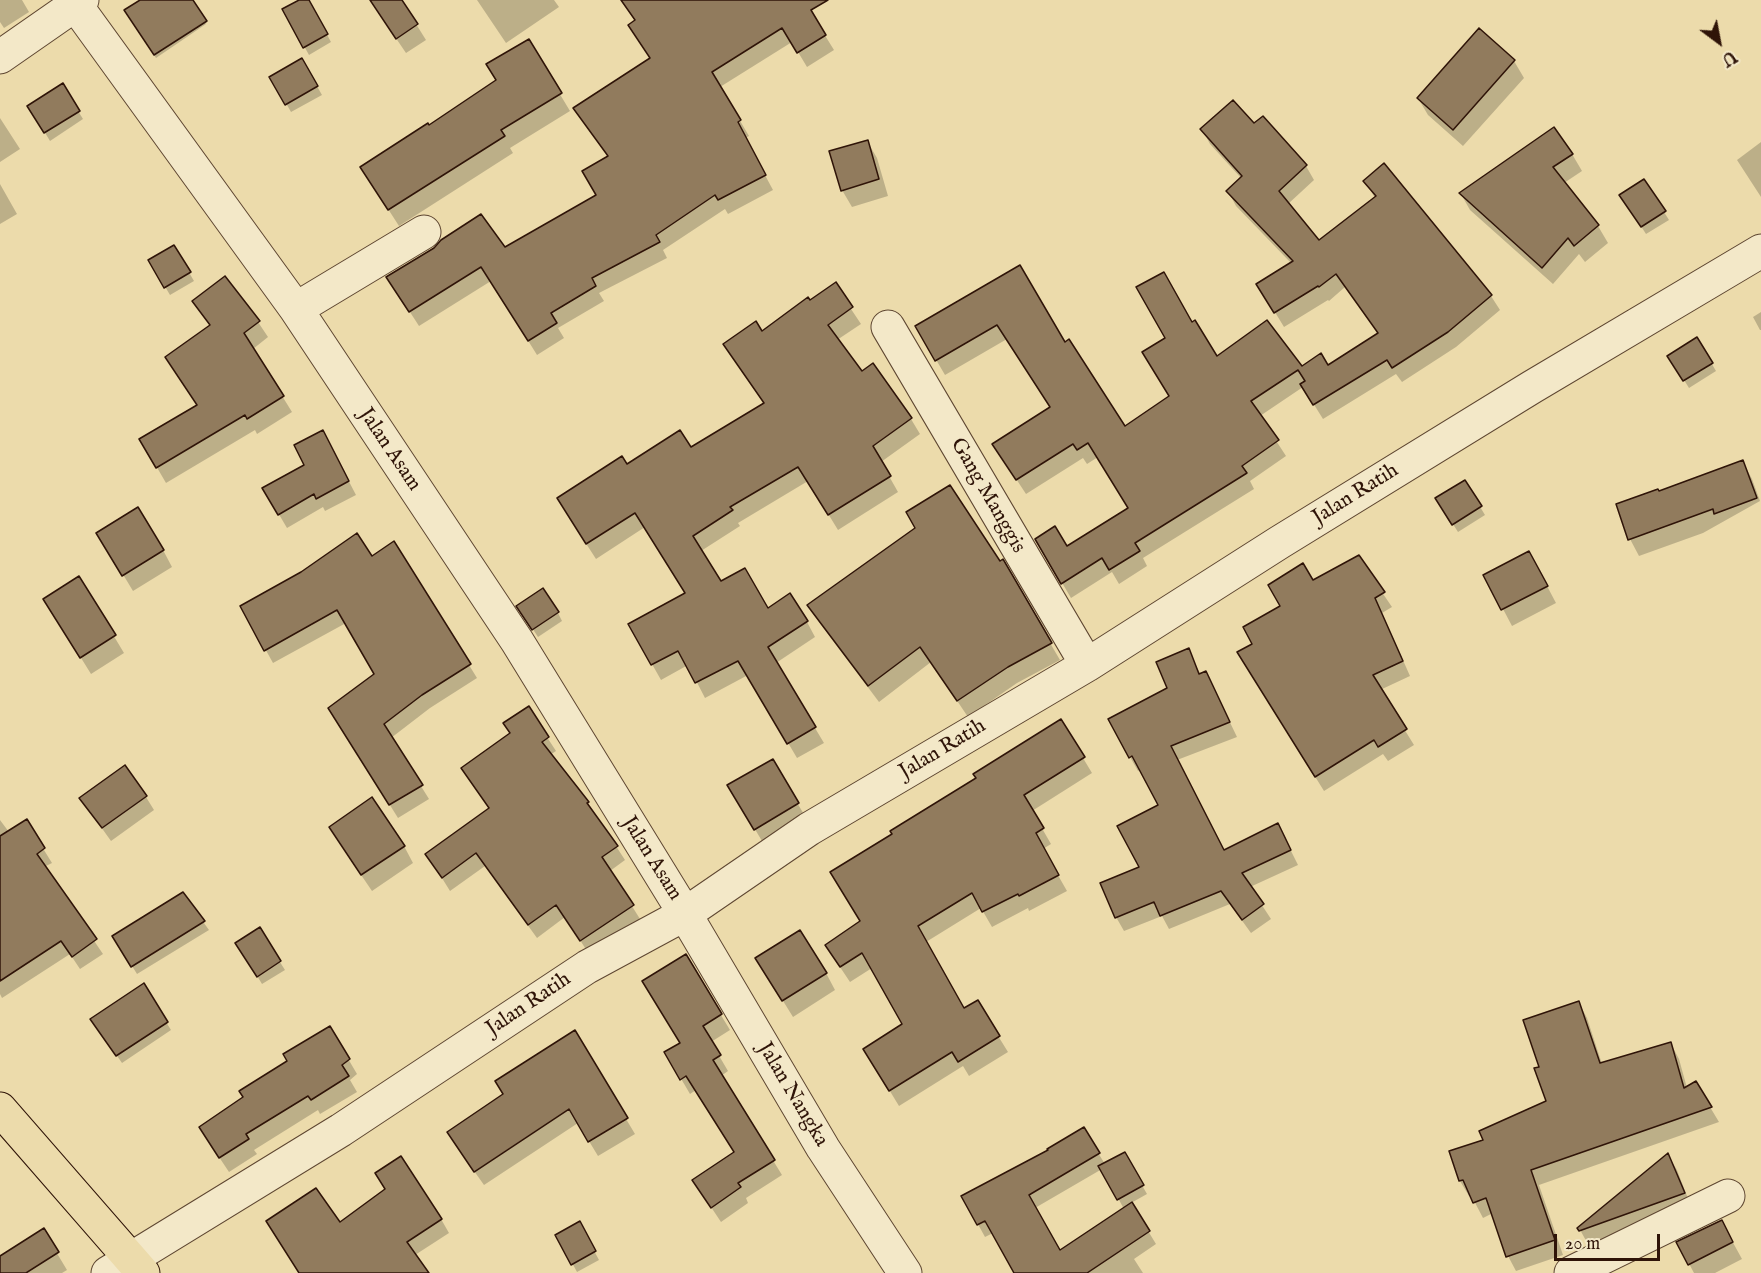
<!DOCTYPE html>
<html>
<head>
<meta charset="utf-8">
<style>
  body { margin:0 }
  #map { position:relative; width:1761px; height:1273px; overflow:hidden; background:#ecdbab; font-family:"IM FELL English",serif }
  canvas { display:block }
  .north { position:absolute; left:1689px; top:12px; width:60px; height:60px; -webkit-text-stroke:4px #f3e8c8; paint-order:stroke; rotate:148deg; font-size:16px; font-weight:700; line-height:24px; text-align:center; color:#2f1408 }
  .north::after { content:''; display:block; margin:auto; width:21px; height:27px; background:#2f1408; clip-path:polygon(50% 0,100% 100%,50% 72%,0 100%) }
  .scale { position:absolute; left:1554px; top:1234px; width:106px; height:27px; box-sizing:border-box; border:3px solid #2f1408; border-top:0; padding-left:8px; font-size:18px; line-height:21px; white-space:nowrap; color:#2f1408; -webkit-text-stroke:4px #f3e8c8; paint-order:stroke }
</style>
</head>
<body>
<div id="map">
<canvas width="1761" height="1273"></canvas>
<div class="north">U</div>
<div class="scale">20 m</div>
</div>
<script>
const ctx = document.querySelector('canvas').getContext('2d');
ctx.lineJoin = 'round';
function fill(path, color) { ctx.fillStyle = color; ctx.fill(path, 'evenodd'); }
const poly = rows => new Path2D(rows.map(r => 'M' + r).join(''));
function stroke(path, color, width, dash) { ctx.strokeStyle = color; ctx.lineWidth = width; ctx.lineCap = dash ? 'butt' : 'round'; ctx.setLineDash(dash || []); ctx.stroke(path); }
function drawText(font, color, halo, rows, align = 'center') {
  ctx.font = font + ' "IM FELL English",serif'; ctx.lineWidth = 4.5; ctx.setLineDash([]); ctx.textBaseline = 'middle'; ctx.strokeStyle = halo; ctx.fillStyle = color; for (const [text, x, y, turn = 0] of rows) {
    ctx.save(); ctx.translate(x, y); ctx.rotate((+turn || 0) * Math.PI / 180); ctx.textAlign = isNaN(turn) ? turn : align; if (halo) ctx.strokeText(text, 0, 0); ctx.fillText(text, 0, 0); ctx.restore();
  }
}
fill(poly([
  [0,0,22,0,29,12,4,28,0,22],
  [143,0,191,0,206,24,156,58,136,28],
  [302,0,308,0,331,42,309,55,284,10],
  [370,0,401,0,426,40,406,53],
  [477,0,554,0,559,7,506,43],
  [620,0,803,0,834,50,807,67,792,42,720,87,749,136,745,138,773,190,728,214,725,209,663,250,667,258,599,293,604,301,558,328,564,338,537,355,491,281,419,326,397,292,505,249,598,195,609,158,584,123,651,59,636,22],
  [1480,30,1514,61,1524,78,1463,146,1428,115,1418,98],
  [528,41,570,111,510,148,513,153,399,226,372,184,429,128,498,81],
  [302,60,322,95,291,112,271,77],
  [62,85,83,119,50,141,29,106],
  [0,118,20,149,0,162],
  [1254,125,1306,166,1314,180,1288,204,1319,242,1375,198,1365,181,1383,165,1491,296,1500,310,1456,347,1402,382,1396,374,1323,419,1303,387,1260,416,1286,456,1250,481,1254,489,1143,558,1147,566,1119,584,1112,572,1071,598,1037,540,1067,548,1130,509,1098,457,1087,464,1083,458,1026,494,1003,459,1052,408,1007,339,945,375,917,327,1020,267,1064,344,1124,428,1168,398,1191,324,1217,359,1301,368,1328,368,1379,334,1345,287,1329,301,1328,300,1284,327,1267,299,1291,263,1236,206,1228,191,1241,178,1210,144,1202,129],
  [867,141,877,158,888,196,852,207,842,190],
  [1761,142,1761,197,1737,160],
  [1572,154,1582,171,1564,183,1598,226,1608,243,1585,262,1579,254,1553,284,1470,210,1461,194],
  [0,184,17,214,0,224],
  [1626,203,1664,212,1669,220,1646,234],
  [174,247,194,281,170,295,150,261],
  [835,285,861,324,837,340,861,373,911,419,920,434,881,462,898,492,838,530,808,481,738,523,740,526,701,551,721,583,767,610,807,622,815,637,776,663,824,743,797,758,748,675,705,698,688,665,661,680,630,625,687,594,645,527,596,559,567,514,626,466,690,449,765,405,734,360,762,333],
  [194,301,258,322,268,337,253,349,292,412,257,434,255,430,166,483,141,440,198,406,211,327],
  [1761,312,1761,330,1760,330,1753,317],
  [1697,339,1716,371,1689,388,1669,356],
  [330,445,356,495,325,511,323,507,287,528,264,489,306,466],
  [1743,462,1752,479,1760,501,1703,533,1639,556,1630,539,1659,493],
  [1465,482,1485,515,1458,532,1437,499],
  [98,533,163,550,172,567,133,591],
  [394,543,477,678,430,708,391,738,429,799,398,818,338,722,376,674,346,623,273,663,242,607,371,558],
  [1358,557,1392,607,1382,613,1410,676,1380,690,1414,745,1388,761,1383,754,1324,791,1247,667,1254,644,1282,607,1312,582],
  [1002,561,1060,660,1017,683,968,717,931,662,879,702,819,622,809,606],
  [1538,569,1556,603,1512,626,1485,575],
  [79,578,124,653,91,674,55,616],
  [558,613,562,621,538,637,523,614],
  [1188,650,1201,675,1213,687,1237,737,1177,760,1224,851,1285,839,1298,865,1250,887,1271,919,1251,933,1230,904,1169,929,1162,916,1124,931,1116,917,1141,868,1160,805,1141,769,1138,771,1130,757],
  [528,708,556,751,550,755,588,803,625,860,610,871,640,919,589,954,565,917,537,938,485,866,450,891,427,854,490,809,511,734],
  [1083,758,1092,773,1032,811,1051,844,1043,849,1067,891,1029,911,1028,908,992,927,981,908,926,942,964,1010,977,1002,1008,1052,969,1076,963,1066,899,1106,874,1065,904,1025,872,968,850,982,836,961,862,922,832,873],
  [772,761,808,821,765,846,729,786],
  [146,797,154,810,111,841,81,799],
  [0,820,9,832,26,821,52,863,44,867,103,954,80,969,70,954,2,998,0,994],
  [340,844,404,846,413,863,372,891],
  [183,894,209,930,137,974,114,937],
  [259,929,285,970,262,984,237,943],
  [685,956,730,1030,711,1042,728,1071,721,1076,782,1175,746,1198,748,1203,721,1222,703,1195,735,1153,696,1090,690,1094,666,1053,682,1043],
  [826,973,835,990,793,1017,767,975],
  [143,985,171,1030,122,1063,97,1027],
  [1579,1003,1587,1018,1602,1064,1671,1044,1679,1059,1687,1088,1710,1107,1719,1122,1539,1185,1563,1255,1516,1271,1508,1256,1493,1213,1483,1218,1471,1195,1469,1196,1460,1181,1485,1140,1548,1101,1541,1068],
  [330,1028,357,1074,350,1080,357,1092,320,1114,318,1110,254,1150,257,1154,229,1172,209,1142,245,1097],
  [574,1032,635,1134,598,1156,578,1123,484,1185,457,1147,505,1095],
  [1083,1129,1105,1164,1124,1154,1147,1194,1131,1203,1156,1244,1134,1259,1143,1273,1016,1273,993,1233,985,1237,963,1197,1050,1151],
  [1102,1169,1124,1209,1060,1252,1035,1208],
  [1668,1155,1677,1170,1692,1209,1589,1246,1579,1228],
  [441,1219,449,1233,415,1255,427,1273,300,1273,339,1224],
  [579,1223,599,1260,577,1272,557,1235],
  [43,1230,67,1270,62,1273,6,1273,0,1263,0,1258],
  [1731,1239,1742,1259,1715,1273,1694,1273,1678,1243]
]), '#0003');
const building = poly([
  [140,0,193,0,207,21,154,55,124,10,140,0],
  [299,0,309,0,328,34,303,48,282,9,299,0],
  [370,0,402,0,418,24,396,39,370,0],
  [621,0,828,0,811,10,826,35,797,53,782,28,712,72,741,120,738,122,766,175,718,200,715,195,656,235,660,242,592,278,596,286,551,313,557,323,528,341,481,267,409,312,386,277,434,248,441,240,481,214,505,247,596,195,582,171,608,156,573,108,650,58,628,25,635,20,621,0],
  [1479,28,1515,60,1453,130,1417,98,1479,28],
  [529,39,562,93,501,130,505,136,388,210,360,167,428,123,429,125,496,80,486,64,529,39],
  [302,58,318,86,285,105,269,77,302,58],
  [63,83,80,111,44,133,27,106,63,83],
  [1233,100,1254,123,1263,116,1307,165,1279,191,1319,240,1376,196,1363,181,1384,163,1492,295,1448,332,1392,368,1387,360,1313,405,1300,384,1305,381,1298,370,1251,401,1279,440,1242,466,1247,473,1135,543,1140,551,1109,570,1102,558,1061,584,1035,539,1055,526,1067,546,1128,508,1088,443,1077,450,1073,444,1016,480,992,444,1050,407,997,325,935,361,915,326,1020,265,1065,342,1069,339,1125,426,1169,396,1142,352,1165,338,1136,287,1164,272,1192,322,1195,320,1217,356,1267,320,1302,366,1321,353,1328,365,1378,333,1336,274,1319,287,1318,286,1274,313,1256,284,1293,261,1226,191,1242,176,1200,129,1233,100],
  [1554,127,1573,154,1553,167,1599,225,1574,246,1568,238,1542,268,1459,193,1554,127],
  [868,140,879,179,841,191,829,151,868,140],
  [1644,179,1666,211,1641,227,1619,195,1644,179],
  [174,245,191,272,164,288,148,260,174,245],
  [225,276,260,321,244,333,284,396,247,419,245,415,156,468,139,439,197,405,165,357,210,325,192,301,225,276],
  [836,282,853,307,828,325,862,371,873,363,912,418,873,446,891,476,828,515,798,467,730,507,733,510,693,536,721,581,745,568,768,608,790,593,808,621,768,647,816,727,787,744,738,661,695,683,678,651,651,665,628,624,685,593,635,513,586,544,557,498,622,456,627,464,680,430,691,447,764,403,723,344,756,321,762,331,808,297,810,300,836,282],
  [1697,337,1713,363,1683,381,1667,356,1697,337],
  [323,430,349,481,316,499,314,494,278,515,262,488,304,465,294,445,323,430],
  [1743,460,1757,498,1714,514,1713,509,1628,540,1616,504,1658,489,1659,491,1743,460],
  [1465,480,1482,506,1452,525,1435,498,1465,480],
  [950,485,1000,561,1003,559,1052,643,1008,667,957,701,920,647,868,686,807,605,915,528,906,512,950,485],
  [138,507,164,550,122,576,96,533,138,507],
  [357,533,372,556,394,541,471,664,422,695,384,724,423,785,389,805,328,708,374,674,337,610,264,651,240,606,301,572,357,533],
  [1529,551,1548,586,1501,610,1483,575,1529,551],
  [1359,555,1385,592,1375,598,1403,661,1373,675,1407,729,1378,747,1374,740,1315,777,1237,652,1252,644,1243,627,1280,606,1268,585,1303,563,1313,580,1359,555],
  [79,576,116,635,80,658,43,599,79,576],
  [543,588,559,612,532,630,516,606,543,588],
  [1189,648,1199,674,1206,671,1230,722,1171,746,1224,850,1278,823,1291,850,1242,873,1264,904,1242,920,1221,891,1160,916,1154,902,1115,918,1100,883,1139,867,1117,826,1158,805,1132,756,1129,758,1108,719,1167,688,1156,662,1189,648],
  [529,706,549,737,542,742,589,802,587,803,618,846,602,857,634,905,580,941,556,905,528,925,476,853,442,878,425,854,489,808,461,768,510,733,503,723,529,706],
  [1061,719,1085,757,1024,795,1044,828,1036,833,1059,875,1019,896,1018,894,982,912,972,893,918,926,964,1008,978,1000,1000,1036,958,1062,952,1052,889,1091,863,1049,902,1024,862,953,840,967,825,945,860,921,830,872,892,834,890,831,976,778,973,774,1061,719],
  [773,759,799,803,754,830,727,785,773,759],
  [125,765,147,796,102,828,79,798,125,765],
  [372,797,405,846,361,875,329,827,372,797],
  [27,819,45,848,37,854,97,939,72,957,61,941,0,981,0,836,27,819],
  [183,892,205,921,131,967,112,936,183,892],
  [260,927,281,961,257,977,235,943,260,927],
  [800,930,827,973,782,1001,755,958,800,930],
  [686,954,722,1014,703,1026,721,1055,713,1060,775,1160,738,1183,741,1187,711,1208,692,1180,734,1152,686,1076,680,1080,664,1052,680,1043,642,981,686,954],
  [144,983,168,1022,116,1056,90,1019,144,983],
  [1579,1001,1600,1063,1671,1042,1684,1088,1696,1081,1712,1107,1531,1170,1555,1240,1506,1257,1486,1198,1473,1203,1463,1180,1459,1181,1449,1151,1483,1140,1479,1131,1546,1101,1534,1068,1539,1067,1523,1020,1579,1001],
  [330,1026,350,1059,342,1065,349,1076,311,1100,308,1096,246,1134,249,1139,219,1158,199,1127,243,1097,239,1091,287,1061,283,1054,330,1026],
  [575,1030,628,1118,588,1142,569,1109,474,1172,447,1132,503,1094,495,1081,575,1030],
  [1084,1127,1100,1153,1029,1195,1060,1250,1132,1202,1150,1231,1087,1273,1014,1273,985,1221,977,1225,961,1196,1048,1150,1047,1149,1084,1127],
  [1125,1152,1144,1185,1117,1200,1098,1166,1125,1152],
  [1668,1153,1685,1193,1579,1231,1577,1228,1668,1153],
  [401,1156,442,1219,407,1242,429,1273,299,1273,266,1221,316,1188,340,1222,385,1189,375,1173,401,1156],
  [1722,1220,1733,1242,1688,1265,1676,1242,1722,1220],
  [580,1221,596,1251,571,1265,555,1235,580,1221],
  [44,1228,59,1252,26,1273,0,1273,0,1256,44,1228]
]);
fill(building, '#917b5d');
stroke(building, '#2f1408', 1.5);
const minor = poly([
  [72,0,296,309,517,641,685,914,823,1148,905,1273],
  [0,57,82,0],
  [296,309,424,232],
  [888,327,1087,665],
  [108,1273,341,1130,587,967,685,914,809,829,1087,665,1280,542,1532,387,1761,251],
  [1571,1273,1728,1196]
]);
const major = poly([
  [0,1109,143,1273]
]);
stroke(minor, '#5e4631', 35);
stroke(major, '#2f1408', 35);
stroke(minor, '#f3e8c8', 33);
stroke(major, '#ecdbab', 33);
drawText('21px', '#2f1408', '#f3e8c8', [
  ["Jalan Asam",389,450,56],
  ["Jalan Ratih",1356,495,-32],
  ["Gang Manggis",987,496,60],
  ["Jalan Ratih",943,750,-31],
  ["Jalan Asam",651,859,58],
  ["Jalan Ratih",529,1005,-34],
  ["Jalan Nangka",792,1095,59]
]);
</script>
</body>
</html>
